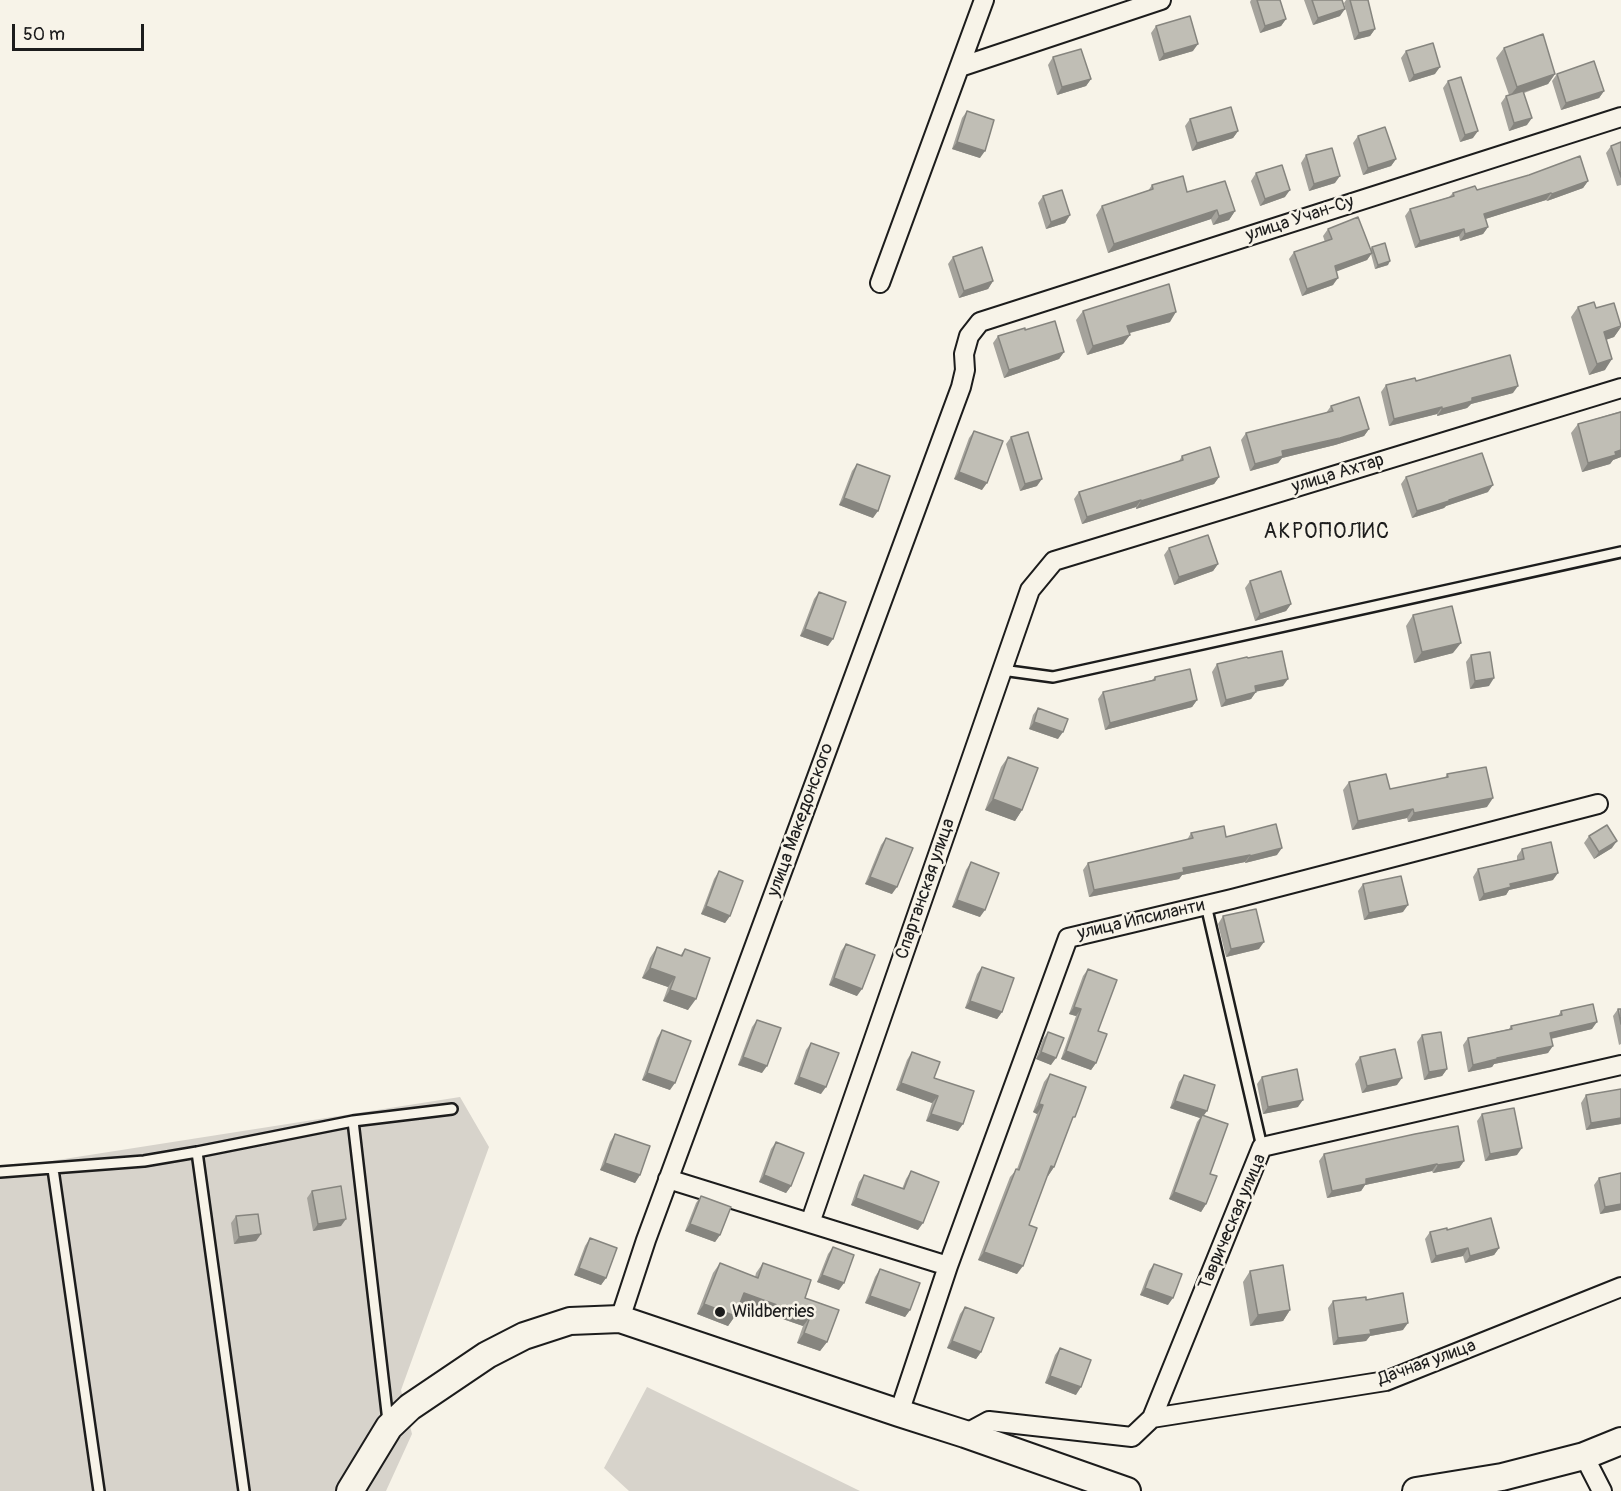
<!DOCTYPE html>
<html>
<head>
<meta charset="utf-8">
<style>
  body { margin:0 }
  #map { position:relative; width:1621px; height:1491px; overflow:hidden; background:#f7f3e8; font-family:Pangolin,sans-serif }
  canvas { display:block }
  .scale { position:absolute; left:12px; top:24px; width:132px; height:27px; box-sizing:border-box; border:3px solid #1c1c1c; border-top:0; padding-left:8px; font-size:18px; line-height:21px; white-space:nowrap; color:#1c1c1c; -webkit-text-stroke:4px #f7f3e8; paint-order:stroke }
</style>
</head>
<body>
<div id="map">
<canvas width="1621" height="1491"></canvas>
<div class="scale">50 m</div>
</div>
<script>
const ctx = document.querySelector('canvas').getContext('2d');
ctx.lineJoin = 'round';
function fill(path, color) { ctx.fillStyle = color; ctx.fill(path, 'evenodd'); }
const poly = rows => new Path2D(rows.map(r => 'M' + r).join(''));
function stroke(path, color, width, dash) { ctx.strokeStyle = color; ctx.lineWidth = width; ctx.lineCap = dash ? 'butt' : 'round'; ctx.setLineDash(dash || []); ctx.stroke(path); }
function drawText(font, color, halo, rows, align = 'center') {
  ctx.font = font + ' Pangolin,sans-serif'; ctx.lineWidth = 5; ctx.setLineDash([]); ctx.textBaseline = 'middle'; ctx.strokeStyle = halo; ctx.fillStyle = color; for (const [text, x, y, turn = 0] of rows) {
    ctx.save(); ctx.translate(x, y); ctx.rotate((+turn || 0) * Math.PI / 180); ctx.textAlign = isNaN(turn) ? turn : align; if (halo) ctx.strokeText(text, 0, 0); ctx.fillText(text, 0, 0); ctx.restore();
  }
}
fill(poly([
  [460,1097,489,1147,401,1390,412,1434,386,1491,0,1491,0,1169],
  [647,1387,860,1491,629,1491,604,1468]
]), '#d7d3cb');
const lane = poly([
  [1002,670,1053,677,1621,552],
  [1206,905,1262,1147],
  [353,1121,388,1421],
  [197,1152,244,1491],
  [53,1169,99,1491],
  [0,1172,144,1161,197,1152,353,1121,452,1109]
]);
const street = poly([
  [960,67,1161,0],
  [880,283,984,0],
  [668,1179,948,1266],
  [810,1223,1030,590,1054,561,1621,388],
  [620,1319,646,1240,961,387,965,370,964,354,969,336,980,322,1621,117],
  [899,1413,948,1266,1068,938,1232,899,1598,804],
  [1152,1418,1386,1381,1621,1287],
  [965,1434,989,1421,1132,1437,1152,1418,1262,1147,1621,1065],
  [1584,1456,1602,1491]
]);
const secondary = poly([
  [350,1491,389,1427,410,1407,487,1355,524,1336,570,1321,620,1319,899,1413,965,1434,1127,1491],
  [1416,1491,1502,1477,1584,1456,1621,1441]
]);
stroke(lane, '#1c1c1c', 14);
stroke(street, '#1c1c1c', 22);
stroke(secondary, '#1c1c1c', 30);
stroke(lane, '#f7f3e8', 9);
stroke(street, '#f7f3e8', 18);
stroke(secondary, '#f7f3e8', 26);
fill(poly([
  [1251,0,1280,0,1286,19,1281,26,1260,33,1250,2],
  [1304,0,1342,0,1340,16,1313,25],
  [1346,0,1368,0,1375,29,1370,36,1354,40,1344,3],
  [1156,26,1193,51,1159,61,1151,33],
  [1504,48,1555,74,1548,84,1524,93,1527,125,1509,131,1501,103,1506,96,1509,95,1496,58],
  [1406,51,1435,74,1409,82,1401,58],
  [1053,57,1091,79,1086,86,1057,95,1048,65],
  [1557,74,1604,91,1599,98,1561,110,1552,81],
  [1448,81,1473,138,1460,142,1443,88],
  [967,111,980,158,952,149,962,118],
  [1190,119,1238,131,1233,138,1192,151,1185,126],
  [1358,136,1396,159,1391,166,1363,175,1353,143],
  [1621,142,1621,185,1617,186,1606,153,1611,146],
  [1306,155,1335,183,1309,191,1301,163],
  [1256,173,1285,197,1260,206,1251,181],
  [1588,181,1583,188,1547,201,1546,200,1485,219,1488,227,1483,234,1460,241,1459,236,1415,248,1405,216,1410,209,1449,197,1453,193,1477,190],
  [1152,185,1187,192,1235,211,1229,220,1213,225,1211,219,1108,253,1096,215,1102,206,1148,191],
  [1043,196,1070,215,1065,223,1046,229,1038,203],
  [1328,229,1370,249,1372,247,1388,265,1375,269,1371,254,1367,260,1336,271,1333,285,1302,296,1289,259,1294,252,1325,242,1323,236],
  [953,257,993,281,988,289,959,298,948,264],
  [1578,307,1596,308,1621,327,1614,337,1606,340,1605,370,1589,375,1571,317],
  [1083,311,1170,322,1130,333,1130,335,1123,344,1087,355,1076,320],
  [1025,330,1064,352,1059,359,1004,378,993,343,998,336],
  [1416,381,1513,393,1471,404,1467,408,1437,416,1437,414,1389,426,1381,392,1386,385],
  [1331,406,1369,429,1364,436,1335,445,1282,458,1278,463,1250,471,1241,440,1246,433,1326,413],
  [1621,411,1621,457,1613,460,1610,464,1582,472,1571,433,1578,424],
  [974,431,982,490,954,479,969,438],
  [1011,437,1037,486,1020,491,1006,444],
  [1182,456,1219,477,1214,484,1136,509,1136,507,1082,524,1074,499,1079,492,1179,461],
  [857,464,873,518,839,505,852,471],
  [1406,477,1488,492,1446,506,1444,508,1412,518,1401,484],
  [1169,548,1218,564,1213,571,1174,585,1164,555],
  [1250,581,1291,604,1286,611,1255,621,1245,588],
  [819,592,828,646,800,636,814,599],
  [1413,615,1453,653,1414,663,1406,626],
  [1471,655,1489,686,1470,689,1466,662],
  [1248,658,1283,686,1256,691,1251,699,1221,707,1212,672,1217,664],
  [1155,677,1197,700,1192,707,1105,730,1098,699,1103,692,1152,680],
  [1038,708,1058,739,1029,729,1033,715],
  [1008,757,1022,810,1015,821,985,810,1001,767],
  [1447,774,1487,807,1408,822,1407,818,1352,830,1343,790,1349,782,1390,789,1445,778],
  [1191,833,1226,837,1277,855,1245,863,1245,862,1182,875,1179,879,1089,897,1083,870,1088,863,1187,840],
  [1589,836,1612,848,1594,859,1584,843],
  [886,838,892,894,865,884,881,845],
  [1522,849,1553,880,1509,890,1506,895,1479,901,1473,877,1478,869,1517,860,1517,856],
  [971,862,980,917,952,907,966,870],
  [719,871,730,916,725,923,701,914,714,879],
  [1363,884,1403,912,1364,920,1358,891],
  [1223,916,1259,949,1226,957,1218,924],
  [846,944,857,996,829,985,841,951],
  [657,947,680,956,685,949,688,1010,663,1001,668,987,642,978,650,958],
  [982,967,1002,1012,997,1019,965,1008,977,974],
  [1088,969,1096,1063,1091,1070,1061,1059,1076,1016,1069,1014,1083,976],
  [1618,1009,1621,1009,1621,1044,1619,1045,1613,1016],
  [1561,1011,1592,1029,1551,1039,1548,1053,1494,1064,1492,1067,1468,1072,1463,1045,1468,1038,1509,1029,1511,1026,1558,1016],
  [757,1020,762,1073,738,1065,752,1027],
  [662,1030,670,1090,642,1080,657,1038],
  [1048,1032,1051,1065,1036,1059,1043,1039],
  [1422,1035,1447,1069,1442,1076,1424,1080,1417,1042],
  [811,1043,821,1094,794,1084,806,1050],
  [912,1052,934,1078,958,1131,926,1121,932,1103,896,1090,907,1060],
  [1360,1057,1397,1085,1362,1093,1355,1064],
  [1050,1074,1071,1122,1054,1167,1048,1176,1047,1175,1029,1225,1017,1274,978,1260,1010,1177,1017,1169,1037,1114,1033,1112,1044,1082],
  [1184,1075,1204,1116,1210,1174,1206,1204,1201,1212,1169,1199,1197,1122,1200,1118,1170,1108,1179,1082],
  [1262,1077,1298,1107,1263,1114,1257,1084],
  [1621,1089,1621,1124,1586,1130,1581,1103,1586,1095],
  [1482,1114,1517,1155,1485,1161,1477,1121],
  [615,1134,640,1175,635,1183,600,1170,610,1142],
  [776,1142,791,1186,786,1193,759,1182,771,1149],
  [1324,1154,1464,1161,1459,1168,1433,1173,1432,1171,1365,1185,1361,1191,1327,1198,1319,1161],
  [911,1171,918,1230,851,1205,859,1182,864,1175,902,1189,906,1179],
  [1621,1173,1621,1210,1600,1214,1594,1185,1599,1178],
  [312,1191,341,1226,313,1231,307,1198],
  [701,1196,720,1235,715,1242,685,1231,696,1203],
  [236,1216,261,1234,256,1241,234,1244,231,1223],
  [1447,1230,1499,1248,1494,1255,1465,1263,1463,1256,1431,1263,1425,1239,1430,1232],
  [590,1238,606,1278,601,1285,574,1275,585,1246],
  [833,1247,839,1290,817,1282,828,1254],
  [720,1263,755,1277,756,1273,763,1263,805,1298,827,1342,820,1351,797,1343,803,1326,739,1304,735,1316,728,1326,697,1314,713,1273],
  [1154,1264,1168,1305,1140,1295,1149,1271],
  [880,1269,910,1310,905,1317,865,1303,875,1277],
  [1250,1271,1290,1310,1283,1321,1250,1326,1243,1282],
  [1333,1301,1403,1330,1370,1336,1366,1341,1333,1345,1328,1308],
  [965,1307,981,1352,976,1359,947,1348,960,1314],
  [1060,1348,1076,1395,1045,1383,1055,1355]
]), '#a5a39c');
fill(poly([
  [1345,9,1340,16,1313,25,1318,18],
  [1286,19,1281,26,1260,33,1265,26],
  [1375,29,1370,36,1354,40,1359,33],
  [1198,44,1193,51,1159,61,1164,54],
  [1440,67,1435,74,1409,82,1414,75],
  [1555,74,1548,84,1509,97,1517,87],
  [1091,79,1086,86,1057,95,1062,87],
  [1604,91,1599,98,1561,110,1566,103],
  [1532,118,1527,125,1509,131,1514,123],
  [1238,131,1233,138,1192,151,1197,143],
  [1478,131,1473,138,1460,142,1465,135],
  [957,142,985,151,980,158,952,149],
  [1396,159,1391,166,1363,175,1368,168],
  [1340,176,1335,183,1309,191,1314,184],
  [1588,181,1583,188,1547,201,1552,194],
  [1290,190,1285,197,1260,206,1265,199],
  [1551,193,1546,200,1479,221,1484,214],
  [1217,210,1211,219,1108,253,1114,244],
  [1235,211,1229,220,1213,225,1219,216],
  [1070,215,1065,223,1046,229,1051,222],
  [1488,227,1483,234,1460,241,1465,234],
  [1464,229,1459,236,1415,248,1420,241],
  [1372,253,1367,260,1330,274,1335,266],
  [1390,261,1388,265,1375,269,1378,265],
  [1338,278,1333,285,1302,296,1307,289],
  [993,281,988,289,959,298,964,291],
  [1176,312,1170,322,1121,335,1127,326],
  [1621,327,1614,337,1596,343,1604,332],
  [1130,335,1123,344,1087,355,1093,346],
  [1064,352,1059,359,1004,378,1009,370],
  [1612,359,1605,370,1589,375,1597,364],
  [1518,386,1513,393,1471,404,1467,408,1437,416,1442,409,1472,398],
  [1442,407,1437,414,1389,426,1394,419],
  [1369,429,1364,436,1335,445,1282,458,1278,463,1250,471,1255,464,1282,451],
  [1621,450,1621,457,1613,460,1610,464,1582,472,1588,463],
  [959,472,987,483,982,490,954,479],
  [1219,477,1214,484,1136,509,1141,501],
  [1042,479,1037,486,1020,491,1025,484],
  [1493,485,1488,492,1446,506,1444,508,1412,518,1417,511],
  [844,498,878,511,873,518,839,505],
  [1141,500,1136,507,1082,524,1087,517],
  [1218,564,1213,571,1174,585,1179,577],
  [1291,604,1286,611,1255,621,1260,614],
  [805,629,833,639,828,646,800,636],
  [1461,643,1453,653,1414,663,1422,652],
  [1494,678,1489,686,1470,689,1475,681],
  [1288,679,1283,686,1250,693,1255,686],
  [1256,692,1251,699,1221,707,1226,700],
  [1197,700,1192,707,1105,730,1110,723],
  [1034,722,1063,732,1058,739,1029,729],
  [1493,798,1487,807,1408,822,1414,813],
  [993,799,1022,810,1015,821,985,810],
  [1413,809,1407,818,1352,830,1358,821],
  [1617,841,1612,848,1594,859,1599,852],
  [1282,848,1277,855,1245,863,1250,856],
  [1250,855,1245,862,1182,875,1179,879,1089,897,1094,890,1183,868],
  [1558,873,1553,880,1509,890,1506,895,1479,901,1484,894,1510,884],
  [870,877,897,887,892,894,865,884],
  [957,900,985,910,980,917,952,907],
  [1408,905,1403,912,1364,920,1369,913],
  [706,906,730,916,725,923,701,914],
  [1264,942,1259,949,1226,957,1231,949],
  [650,968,675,977,668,987,642,978],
  [834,978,862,989,857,996,829,985],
  [670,990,696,999,688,1010,663,1001],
  [970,1001,1002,1012,997,1019,965,1008],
  [1074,1007,1081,1009,1076,1016,1069,1014],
  [1597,1022,1592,1029,1545,1040,1550,1033],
  [1553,1046,1548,1053,1494,1064,1492,1067,1468,1072,1473,1065,1497,1058],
  [1066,1051,1096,1063,1091,1070,1061,1059],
  [1041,1052,1056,1058,1051,1065,1036,1059],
  [743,1057,767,1066,762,1073,738,1065],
  [1447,1069,1442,1076,1424,1080,1429,1072],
  [647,1073,675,1083,670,1090,642,1080],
  [799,1077,826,1087,821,1094,794,1084],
  [1402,1078,1397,1085,1362,1093,1367,1086],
  [901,1083,938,1096,932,1103,896,1090],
  [1303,1100,1298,1107,1263,1114,1268,1107],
  [1175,1101,1207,1111,1202,1118,1202,1115,1200,1118,1170,1108],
  [1039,1104,1043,1105,1037,1114,1033,1112],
  [931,1114,963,1124,958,1131,926,1121],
  [1621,1118,1621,1124,1586,1130,1591,1123],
  [1522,1148,1517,1155,1485,1161,1490,1154],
  [1464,1161,1459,1168,1433,1173,1438,1165],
  [605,1163,640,1175,635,1183,600,1170],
  [1437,1164,1432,1171,1365,1185,1361,1191,1327,1198,1332,1191,1366,1179],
  [1051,1166,1054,1167,1048,1176,1045,1174],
  [764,1175,791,1186,786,1193,759,1182],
  [1174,1192,1206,1204,1201,1212,1169,1199],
  [856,1198,923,1223,918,1230,851,1205],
  [1621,1204,1621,1210,1600,1214,1605,1207],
  [346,1219,341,1226,313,1231,318,1224],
  [690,1224,720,1235,715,1242,685,1231],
  [261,1234,256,1241,234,1244,239,1237],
  [1468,1248,1463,1256,1431,1263,1436,1256],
  [1499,1248,1494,1255,1465,1263,1470,1256],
  [984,1252,1023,1266,1017,1274,978,1260],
  [579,1268,606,1278,601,1285,574,1275],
  [822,1275,844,1283,839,1290,817,1282],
  [1145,1288,1173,1298,1168,1305,1140,1295],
  [744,1293,810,1317,803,1326,737,1303],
  [870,1296,910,1310,905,1317,865,1303],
  [704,1304,735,1316,728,1326,697,1314],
  [1290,1310,1283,1321,1250,1326,1258,1315],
  [1408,1323,1403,1330,1370,1336,1366,1341,1333,1345,1338,1338,1370,1330],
  [804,1333,827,1342,820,1351,797,1343],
  [952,1341,981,1352,976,1359,947,1348],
  [1050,1376,1081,1387,1076,1395,1045,1383]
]), '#86857f');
const building = poly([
  [1257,0,1280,0,1286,19,1265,26,1257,0],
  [1312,0,1342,0,1345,9,1318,18,1312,0],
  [1350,0,1368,0,1375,29,1359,33,1350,0],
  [1190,16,1198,44,1164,54,1156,26,1190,16],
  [1543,34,1555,74,1517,87,1504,48,1543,34],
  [1433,43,1440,67,1414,75,1406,51,1433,43],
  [1081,49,1091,79,1062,87,1053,57,1081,49],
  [1594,61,1604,91,1566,103,1557,74,1594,61],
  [1461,77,1478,131,1465,135,1448,81,1461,77],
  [1523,91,1532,118,1514,123,1506,96,1523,91],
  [1231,107,1238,131,1197,143,1190,119,1231,107],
  [967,111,994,120,985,151,957,142,967,111],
  [1385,127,1396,159,1368,168,1358,136,1385,127],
  [1621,142,1621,177,1611,146,1621,142],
  [1332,148,1340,176,1314,184,1306,155,1332,148],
  [1580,156,1588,181,1552,194,1551,193,1484,214,1488,227,1465,234,1464,229,1420,241,1410,209,1454,196,1453,193,1475,186,1477,190,1529,175,1580,156],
  [1282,165,1290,190,1265,199,1256,173,1282,165],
  [1183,176,1187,192,1225,181,1235,211,1219,216,1217,210,1114,244,1102,206,1153,189,1152,185,1183,176],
  [1062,190,1070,215,1051,222,1043,196,1062,190],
  [1358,217,1372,253,1335,266,1338,278,1307,289,1294,252,1332,239,1328,229,1358,217],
  [1385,243,1390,261,1378,265,1372,247,1385,243],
  [982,247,993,281,964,291,953,257,982,247],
  [1169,284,1176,312,1127,326,1130,335,1093,346,1083,311,1169,284],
  [1594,302,1596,308,1614,303,1621,326,1604,332,1612,359,1597,364,1578,307,1594,302],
  [1055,321,1064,352,1009,370,998,336,1025,328,1025,330,1055,321],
  [1510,355,1518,386,1472,398,1472,401,1442,409,1442,407,1394,419,1386,385,1415,378,1416,381,1510,355],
  [1359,397,1369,429,1340,438,1282,451,1283,456,1255,464,1246,433,1333,411,1331,406,1359,397],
  [1621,412,1621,450,1615,452,1616,455,1588,463,1578,424,1621,412],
  [974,431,1003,441,987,483,959,472,974,431],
  [1028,432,1042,479,1025,484,1011,437,1028,432],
  [1210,447,1219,477,1141,501,1141,500,1087,517,1079,492,1183,460,1182,456,1210,447],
  [1482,453,1493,485,1449,500,1449,501,1417,511,1406,477,1482,453],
  [857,464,890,476,878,511,844,498,857,464],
  [1208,535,1218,564,1179,577,1169,548,1208,535],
  [1281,571,1291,604,1260,614,1250,581,1281,571],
  [819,592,846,602,833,639,805,629,819,592],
  [1452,606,1461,643,1422,652,1413,615,1452,606],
  [1282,651,1288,679,1255,686,1256,692,1226,700,1217,664,1247,657,1248,658,1282,651],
  [1490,652,1494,678,1475,681,1471,655,1490,652],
  [1190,669,1197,700,1110,723,1103,692,1155,680,1155,677,1190,669],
  [1038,708,1068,719,1063,732,1034,722,1038,708],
  [1008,757,1038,768,1022,810,993,799,1008,757],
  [1486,767,1493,798,1414,813,1413,809,1358,821,1349,782,1386,774,1390,789,1448,777,1447,774,1486,767],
  [1276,824,1282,848,1250,856,1250,855,1183,868,1184,872,1094,890,1088,863,1193,838,1191,833,1224,826,1226,837,1276,824],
  [1607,825,1617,841,1599,852,1589,836,1607,825],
  [886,838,913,848,897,887,870,877,886,838],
  [1551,842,1558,873,1510,884,1511,887,1484,894,1478,869,1524,859,1522,849,1551,842],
  [971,862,999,873,985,910,957,900,971,862],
  [719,871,743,881,730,916,706,906,719,871],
  [1401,876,1408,905,1369,913,1363,884,1401,876],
  [1256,909,1264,942,1231,949,1223,916,1256,909],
  [846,944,875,955,862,989,834,978,846,944],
  [657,947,682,956,685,949,710,958,696,999,670,990,675,977,650,968,657,947],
  [982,967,1014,978,1002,1012,970,1001,982,967],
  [1088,969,1117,980,1098,1031,1107,1034,1096,1063,1066,1051,1081,1009,1074,1007,1088,969],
  [1593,1004,1597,1022,1550,1033,1553,1046,1497,1058,1497,1059,1473,1065,1468,1038,1512,1029,1511,1026,1562,1015,1561,1011,1593,1004],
  [1618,1009,1621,1009,1621,1024,1618,1009],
  [757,1020,781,1028,767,1066,743,1057,757,1020],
  [662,1030,691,1041,675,1083,647,1073,662,1030],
  [1048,1032,1064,1038,1056,1058,1041,1052,1048,1032],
  [1441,1032,1447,1069,1429,1072,1422,1035,1441,1032],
  [811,1043,839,1053,826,1087,799,1077,811,1043],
  [1395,1049,1402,1078,1367,1086,1360,1057,1395,1049],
  [912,1052,940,1062,934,1078,974,1091,963,1124,931,1114,938,1096,901,1083,912,1052],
  [1297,1069,1303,1100,1268,1107,1262,1077,1297,1069],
  [1050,1074,1086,1087,1075,1117,1073,1117,1054,1167,1051,1166,1029,1225,1037,1228,1023,1266,984,1252,1016,1169,1019,1170,1043,1105,1039,1104,1050,1074],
  [1184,1075,1215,1085,1207,1111,1175,1101,1184,1075],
  [1621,1089,1621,1118,1591,1123,1586,1095,1621,1089],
  [1514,1108,1522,1148,1490,1154,1482,1114,1514,1108],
  [1202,1115,1228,1124,1210,1174,1217,1176,1206,1204,1174,1192,1202,1115],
  [1458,1126,1464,1161,1438,1165,1437,1164,1366,1179,1366,1184,1332,1191,1324,1154,1415,1134,1458,1126],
  [615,1134,650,1146,640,1175,605,1163,615,1134],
  [776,1142,804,1153,791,1186,764,1175,776,1142],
  [911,1171,939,1182,923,1223,856,1198,864,1175,904,1189,911,1171],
  [1621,1173,1621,1204,1605,1207,1599,1178,1621,1173],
  [341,1186,346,1219,318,1224,312,1191,341,1186],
  [701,1196,731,1207,720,1235,690,1224,701,1196],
  [258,1214,261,1234,239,1237,236,1216,258,1214],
  [1491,1218,1499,1248,1470,1256,1468,1248,1436,1256,1430,1232,1447,1228,1447,1230,1491,1218],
  [590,1238,617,1248,606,1278,579,1268,590,1238],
  [833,1247,854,1255,844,1283,822,1275,833,1247],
  [720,1263,758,1278,763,1263,811,1280,805,1298,839,1310,827,1342,804,1333,810,1317,744,1293,735,1316,704,1304,720,1263],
  [1154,1264,1182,1274,1173,1298,1145,1288,1154,1264],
  [1283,1265,1290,1310,1258,1315,1250,1271,1283,1265],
  [880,1269,920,1283,910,1310,870,1296,880,1269],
  [1403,1293,1408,1323,1370,1330,1371,1334,1338,1338,1333,1301,1366,1297,1366,1300,1403,1293],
  [965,1307,994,1318,981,1352,952,1341,965,1307],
  [1060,1348,1091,1360,1081,1387,1050,1376,1060,1348]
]);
fill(building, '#c0beb5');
stroke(building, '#86857f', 1.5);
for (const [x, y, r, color] of [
  [720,1312,6,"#1c1c1c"]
]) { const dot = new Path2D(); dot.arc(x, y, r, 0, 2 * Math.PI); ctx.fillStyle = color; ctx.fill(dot); stroke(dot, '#f7f3e8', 2); }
drawText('18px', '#1c1c1c', '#f7f3e8', [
  ["улица Учан-Су",1300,219,-18],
  ["улица Ахтар",1338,474,-17],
  ["улица Македонского",801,820,-70],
  ["Спартанская улица",926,889,-71],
  ["улица Ипсиланти",1141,920,-13],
  ["Таврическая улица",1233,1222,-67],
  ["Дачная улица",1427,1363,-20]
]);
drawText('18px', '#1c1c1c', '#f7f3e8', [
  ["Wildberries",732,1312]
], 'left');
ctx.letterSpacing = '1.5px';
drawText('21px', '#1c1c1c', '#f7f3e8', [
  ["АКРОПОЛИС",1327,533]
]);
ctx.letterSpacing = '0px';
</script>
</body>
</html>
